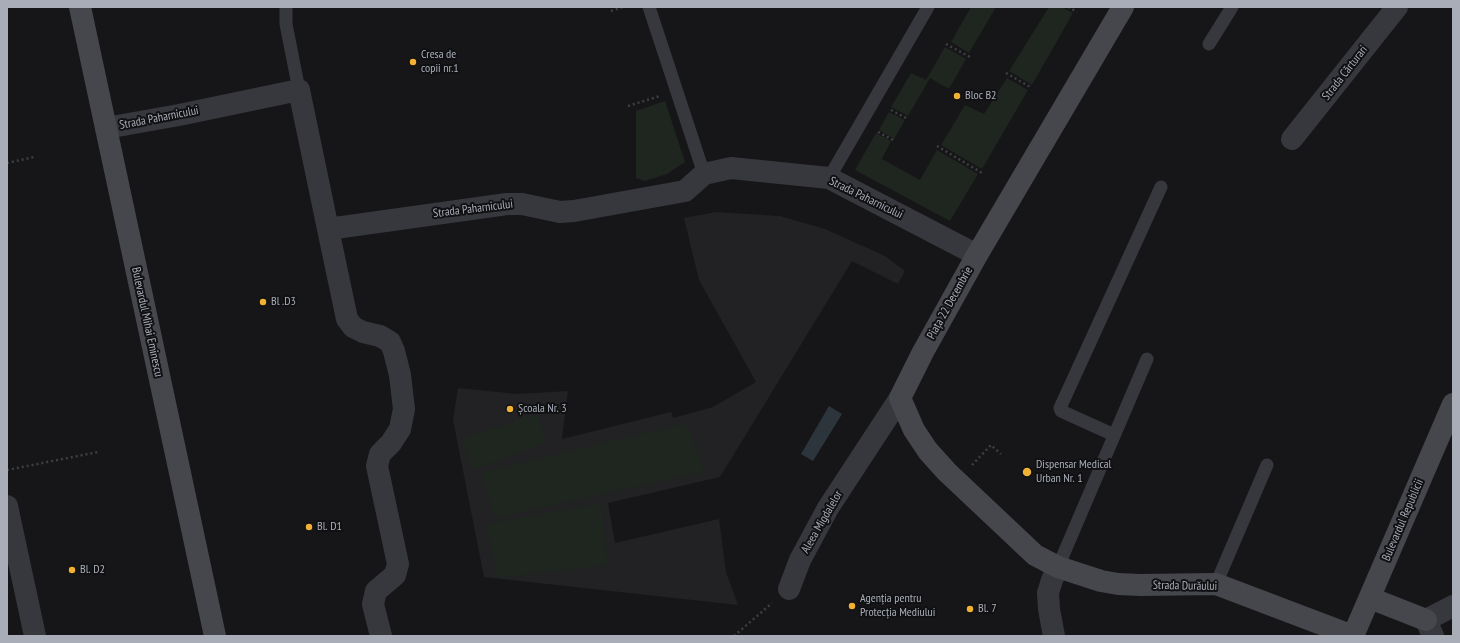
<!DOCTYPE html>
<html>
<head>
<meta charset="utf-8">
<style>
  body { margin:0 }
  #map { position:relative; width:1460px; height:643px; overflow:hidden; background:#161618; font-family:"PT Sans Narrow",sans-serif }
  canvas { display:block }
  .frame { position:absolute; inset:0; border:8px solid #a8adb8; pointer-events:none }
</style>
</head>
<body>
<div id="map">
<canvas width="1460" height="643"></canvas>
<div class="frame"></div>
</div>
<script>
const ctx = document.querySelector('canvas').getContext('2d');
ctx.lineJoin = 'round';
function fill(path, color) { ctx.fillStyle = color; ctx.fill(path, 'evenodd'); }
const poly = rows => new Path2D(rows.map(r => 'M' + r).join(''));
function stroke(path, color, width, dash) { ctx.strokeStyle = color; ctx.lineWidth = width; ctx.lineCap = dash ? 'butt' : 'round'; ctx.setLineDash(dash || []); ctx.stroke(path); }
function drawText(font, color, halo, rows, align = 'center') {
  ctx.font = font + ' "PT Sans Narrow",sans-serif'; ctx.lineWidth = 4; ctx.setLineDash([]); ctx.textBaseline = 'middle'; ctx.strokeStyle = halo; ctx.fillStyle = color; for (const [text, x, y, turn = 0] of rows) {
    ctx.save(); ctx.translate(x, y); ctx.rotate((+turn || 0) * Math.PI / 180); ctx.textAlign = isNaN(turn) ? turn : align; if (halo) ctx.strokeText(text, 0, 0); ctx.fillText(text, 0, 0); ctx.restore();
  }
}
fill(poly([
  [716,212,780,216,825,229,885,256,905,271,898,284,852,261,720,477,608,503,615,543,719,519,726,572,738,605,484,577,453,420,458,388,518,394,568,391,562,439,671,412,673,418,713,407,756,382,699,280,684,218]
]), '#222225');
fill(poly([
  [971,7,996,7,969,53,951,42],
  [1049,7,1062,7,1073,13,1032,85,1009,71],
  [945,47,966,59,949,89,930,78,908,116,891,107,911,73,926,80],
  [1007,78,1028,90,982,169,941,145,965,105,984,114],
  [665,101,685,162,667,174,645,181,636,178,636,111],
  [889,112,905,120,894,139,879,130],
  [876,133,891,141,882,159,920,180,937,150,978,174,950,221,855,170],
  [539,414,545,443,472,470,462,438],
  [687,423,704,472,494,518,482,472],
  [601,503,608,565,497,578,486,524]
]), '#1e261f');
fill(poly([
  [829,406,842,414,813,461,801,454]
]), '#2c353c');
stroke(poly([
  [1068,7,1077,12],
  [611,11,623,7],
  [946,44,970,57],
  [1006,73,1032,88],
  [628,106,660,96],
  [891,110,908,119],
  [878,132,895,141],
  [937,146,982,173],
  [7,163,34,157],
  [972,465,991,445,1001,454],
  [7,470,98,452],
  [734,636,772,603]
]), '#3d3f44', 2.5, [2, 3]);
stroke(poly([
  [286,7,286,24,299,90],
  [649,7,704,174],
  [1209,44,1232,7],
  [829,178,928,7],
  [1114,435,1061,411,1060,408,1161,187],
  [1058,567,1147,359],
  [1216,584,1267,465]
]), '#37383d', 13);
stroke(poly([
  [106,128,179,115,299,90,328,229,507,204,522,204,560,212,574,211,685,191,704,174,731,168,829,178,977,255],
  [1292,139,1397,7],
  [328,229,347,319,353,327,363,332,380,336,390,342,394,351,400,375,404,409,400,429,391,443,380,454,377,466,398,564,395,575,376,591,373,604,381,636],
  [7,506,35,636],
  [789,589,800,560,828,508,900,398],
  [1054,636,1049,609,1048,593,1052,580,1058,567],
  [1433,636,1426,620,1453,606]
]), '#37383d', 22);
stroke(poly([
  [80,7,215,636],
  [1123,7,977,255,923,352,900,398,914,430,928,451,947,472,1035,555,1058,567,1101,581,1118,584,1140,585,1216,584,1353,636],
  [1370,598,1426,620],
  [1353,636,1453,404]
]), '#45474d', 22);
for (const [x, y, r, color] of [
  [413,62,4,"#f2b134"],
  [957,96,4,"#f2b134"],
  [263,302,4,"#f2b134"],
  [510,409,4,"#f2b134"],
  [1027,472,5,"#f2b134"],
  [309,527,4,"#f2b134"],
  [72,570,4,"#f2b134"],
  [852,606,4,"#f2b134"],
  [970,609,4,"#f2b134"]
]) { const dot = new Path2D(); dot.arc(x, y, r, 0, 2 * Math.PI); ctx.fillStyle = color; ctx.fill(dot); stroke(dot, '#111113', 1.5); }
drawText('12px', '#a8adb8', '#111113', [
  ["Cresa de",421,55],
  ["copii nr.1",421,69],
  ["Bloc B2",965,96],
  ["Bl .D3",271,302],
  ["Școala Nr. 3",518,409],
  ["Dispensar Medical",1036,465],
  ["Urban Nr. 1",1036,479],
  ["Bl. D1",317,527],
  ["Bl. D2",80,570],
  ["Agenția pentru",860,599],
  ["Protecția Mediului",860,613],
  ["Bl. 7",978,609]
], 'left');
drawText('12px', '#a8adb8', '#111113', [
  ["Strada Cărturari",1345,73,-52],
  ["Strada Paharnicului",159,118,-11],
  ["Strada Paharnicului",866,198,26],
  ["Strada Paharnicului",473,209,-7],
  ["Piața 22 Decembrie",950,303,-61],
  ["Bulevardul Mihai Eminescu",147,322,78],
  ["Bulevardul Republicii",1403,520,-67],
  ["Aleea Migdalelor",822,522,-60],
  ["Strada Durăului",1185,586,1]
]);
</script>
</body>
</html>
